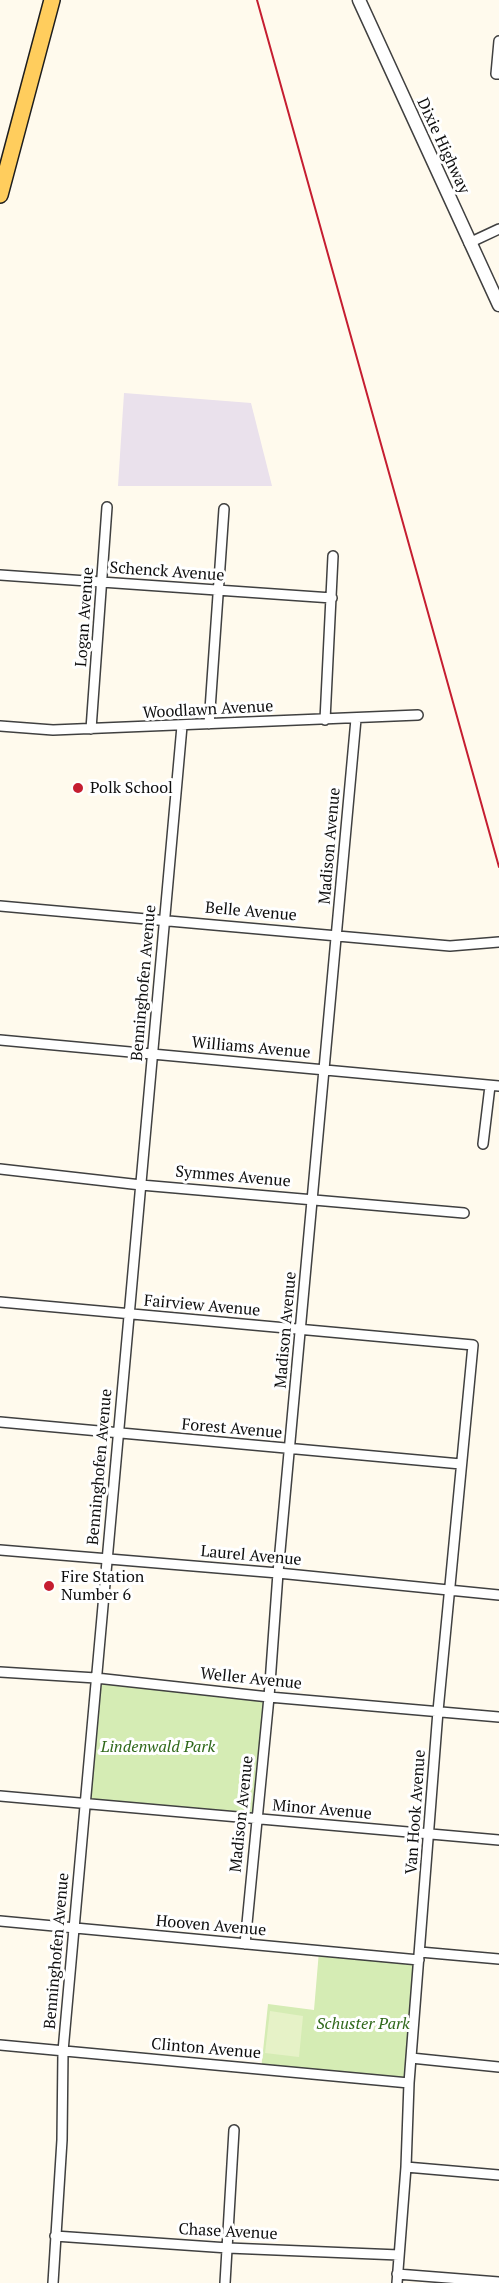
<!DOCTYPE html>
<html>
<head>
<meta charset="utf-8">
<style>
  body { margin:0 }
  canvas { display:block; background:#fffaed }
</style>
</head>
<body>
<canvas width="499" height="2283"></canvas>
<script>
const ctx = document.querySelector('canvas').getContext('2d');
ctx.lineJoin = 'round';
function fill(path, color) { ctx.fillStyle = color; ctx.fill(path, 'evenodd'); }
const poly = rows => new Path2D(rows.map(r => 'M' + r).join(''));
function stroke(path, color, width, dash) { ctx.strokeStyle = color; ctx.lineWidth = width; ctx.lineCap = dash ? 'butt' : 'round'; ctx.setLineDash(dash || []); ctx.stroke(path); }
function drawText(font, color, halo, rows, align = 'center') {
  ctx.font = font + ' "PT Serif",serif'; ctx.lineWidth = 6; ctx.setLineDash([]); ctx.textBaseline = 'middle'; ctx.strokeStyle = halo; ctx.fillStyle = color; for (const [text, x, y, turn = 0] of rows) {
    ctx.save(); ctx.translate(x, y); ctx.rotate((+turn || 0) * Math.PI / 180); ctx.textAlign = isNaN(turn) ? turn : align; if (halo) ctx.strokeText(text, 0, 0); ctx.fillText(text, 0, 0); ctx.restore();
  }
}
fill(poly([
  [124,393,251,403,272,486,118,486]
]), '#eae1ec');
fill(poly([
  [96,1679,269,1697,257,1819,85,1802],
  [319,1951,419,1960,409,2083,261,2070,268,2004,314,2010]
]), '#d5ecb4');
fill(poly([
  [270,2011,303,2016,299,2057,265,2053]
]), '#e6f2c7');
const minor = poly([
  [499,41,496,74,499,74],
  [469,243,499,229],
  [0,575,332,598],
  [325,720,333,556],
  [209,724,224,509],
  [0,726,53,730,418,715],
  [91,729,107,507],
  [0,906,450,946,499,942],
  [0,1040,499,1086],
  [483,1144,490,1086],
  [0,1169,141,1185,464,1213],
  [0,1302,473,1345,438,1711,409,2083,406,2167,397,2283],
  [0,1422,461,1464],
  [0,1550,278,1573,499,1595],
  [0,1672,96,1678,269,1697,499,1717],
  [0,1796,499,1840],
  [0,1921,419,1960],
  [245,1944,269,1697,278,1573,356,719],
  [420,1952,499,1959],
  [0,2045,409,2083],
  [411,2058,499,2067],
  [406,2167,499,2175],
  [55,2236,228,2248,399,2255],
  [397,2274,499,2282],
  [53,2283,62,2140,63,2051,182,726],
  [225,2283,234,2130]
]);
const tertiary = poly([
  [359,0,499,305]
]);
const primary = poly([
  [0,195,52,0]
]);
stroke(minor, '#404040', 12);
stroke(tertiary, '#404040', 15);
stroke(primary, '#1e1e1e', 18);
stroke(minor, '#fff', 9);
stroke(tertiary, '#fff', 12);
stroke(primary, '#ffcd5d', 15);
stroke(poly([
  [257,0,499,867]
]), '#c51d30', 2);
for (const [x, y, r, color] of [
  [78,788,6,"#c51d30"],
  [49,1586,6,"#c51d30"]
]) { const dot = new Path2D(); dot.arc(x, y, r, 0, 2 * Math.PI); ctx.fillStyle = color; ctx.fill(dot); stroke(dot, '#fff', 2); }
drawText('16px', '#0d0d0d', '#fff', [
  ["Dixie Highway",443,146,65],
  ["Schenck Avenue",167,572,4],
  ["Logan Avenue",85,617,-86],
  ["Woodlawn Avenue",208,710,-3],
  ["Madison Avenue",330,846,-85],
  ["Belle Avenue",251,912,5],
  ["Benninghofen Avenue",144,983,-85],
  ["Williams Avenue",251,1048,5],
  ["Symmes Avenue",233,1177,5],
  ["Fairview Avenue",202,1306,5],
  ["Madison Avenue",286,1330,-85],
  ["Forest Avenue",232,1429,5],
  ["Benninghofen Avenue",100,1467,-85],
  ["Laurel Avenue",251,1556,5],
  ["Weller Avenue",251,1679,6],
  ["Minor Avenue",322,1810,5],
  ["Van Hook Avenue",416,1812,-86],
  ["Madison Avenue",242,1814,-84],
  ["Hooven Avenue",211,1926,5],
  ["Benninghofen Avenue",57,1951,-85],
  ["Clinton Avenue",206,2049,5],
  ["Chase Avenue",228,2232,3]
]);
drawText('16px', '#0d0d0d', '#fff', [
  ["Polk School",90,788],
  ["Fire Station",61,1577],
  ["Number 6",61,1595]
], 'left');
drawText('italic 16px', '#2f681a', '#fff', [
  ["Lindenwald Park",158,1747],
  ["Schuster Park",363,2024]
]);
</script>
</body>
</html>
